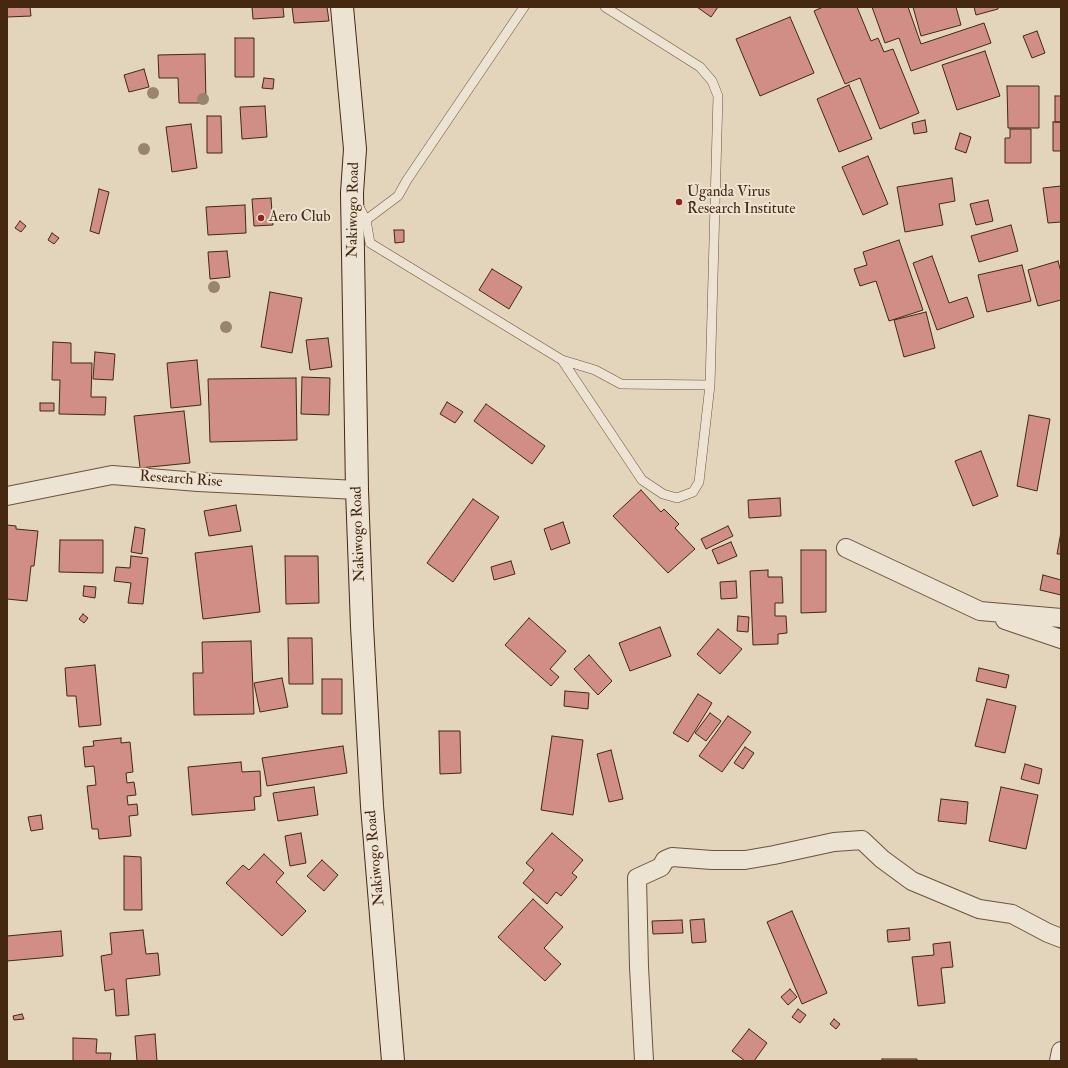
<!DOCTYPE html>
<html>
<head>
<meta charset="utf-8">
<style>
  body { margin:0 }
  #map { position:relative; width:1068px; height:1068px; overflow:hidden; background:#e3d4bc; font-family:"IM FELL Double Pica",serif }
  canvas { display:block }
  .frame { position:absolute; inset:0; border:8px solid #442810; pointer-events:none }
</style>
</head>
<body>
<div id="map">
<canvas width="1068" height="1068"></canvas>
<div class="frame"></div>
</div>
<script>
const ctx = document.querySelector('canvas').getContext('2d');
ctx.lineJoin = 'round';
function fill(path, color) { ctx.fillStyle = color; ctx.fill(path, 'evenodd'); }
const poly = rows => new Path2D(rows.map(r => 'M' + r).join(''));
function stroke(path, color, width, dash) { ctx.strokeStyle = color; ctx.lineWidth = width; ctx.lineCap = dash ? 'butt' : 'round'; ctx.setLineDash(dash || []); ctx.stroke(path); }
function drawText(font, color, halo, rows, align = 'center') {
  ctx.font = font + ' "IM FELL Double Pica",serif'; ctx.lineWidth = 4; ctx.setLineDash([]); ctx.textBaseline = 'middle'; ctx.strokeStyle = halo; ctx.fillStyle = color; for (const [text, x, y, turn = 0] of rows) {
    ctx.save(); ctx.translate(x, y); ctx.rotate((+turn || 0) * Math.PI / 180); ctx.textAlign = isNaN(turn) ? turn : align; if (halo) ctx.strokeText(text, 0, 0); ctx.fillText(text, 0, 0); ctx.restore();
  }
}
const building = poly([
  [7,7,30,7,31,16,7,17,7,7],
  [252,7,283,7,284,17,253,19,252,7],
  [292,7,327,7,329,21,294,23,292,7],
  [697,7,718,7,711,17,697,7],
  [823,7,857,7,871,41,878,38,884,52,893,49,919,113,880,129,860,78,845,84,814,11,823,7],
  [872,7,908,7,921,44,984,23,991,43,911,71,899,38,885,43,872,7],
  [913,7,956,7,961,25,921,36,913,7],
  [974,7,998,7,998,9,976,15,974,7],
  [790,17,814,73,760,96,736,39,790,17],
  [1037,31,1045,53,1032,58,1023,36,1037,31],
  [235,38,254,38,254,77,235,77,235,38],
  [985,51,1000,96,957,110,942,65,985,51],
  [205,54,206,103,179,103,178,78,159,78,158,55,205,54],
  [144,69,149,87,129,92,124,75,144,69],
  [264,78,274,79,273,89,262,88,264,78],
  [849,85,872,139,839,152,817,99,849,85],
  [1007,86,1039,86,1039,128,1008,128,1007,86],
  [1055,96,1061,96,1061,122,1055,122,1055,96],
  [265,106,267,137,242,139,240,107,265,106],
  [207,116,221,116,222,153,207,153,207,116],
  [925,120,927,132,914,134,912,123,925,120],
  [1053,122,1061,122,1061,151,1053,151,1053,122],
  [191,124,197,168,172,172,166,127,191,124],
  [1010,129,1031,129,1031,163,1005,163,1005,138,1010,138,1010,129],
  [960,133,971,137,966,153,955,149,960,133],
  [868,156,888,204,863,215,842,167,868,156],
  [952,178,955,201,939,204,943,225,905,232,897,187,952,178],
  [1061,186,1061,222,1048,223,1043,188,1061,186],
  [99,189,109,192,99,234,90,231,99,189],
  [271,198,273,225,254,226,252,199,271,198],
  [988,200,993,221,976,225,970,204,988,200],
  [245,205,246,233,208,235,206,207,245,205],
  [20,221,26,226,21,232,15,228,20,221],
  [1011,225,1018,251,979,262,971,236,1011,225],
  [394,230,404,230,404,242,395,243,394,230],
  [52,233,59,238,54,244,48,240,52,233],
  [899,240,923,310,889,321,876,281,860,286,854,269,867,265,863,252,899,240],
  [227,251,230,277,210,279,208,252,227,251],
  [932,256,949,303,967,297,974,317,937,330,913,263,932,256],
  [1058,261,1061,272,1061,300,1038,306,1028,270,1058,261],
  [1022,265,1031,301,987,312,978,275,1022,265],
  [492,269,522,287,509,309,479,290,492,269],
  [270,292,302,298,292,353,261,347,270,292],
  [926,312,935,348,904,357,894,320,926,312],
  [328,338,332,367,310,370,306,340,328,338],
  [53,342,71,343,71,363,92,363,91,397,106,397,105,415,59,414,60,380,52,380,53,342],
  [95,352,115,354,113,380,93,379,95,352],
  [197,360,201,405,171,408,167,363,197,360],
  [302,377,330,378,329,415,301,414,302,377],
  [296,378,297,440,210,442,208,379,296,378],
  [447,402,463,412,455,423,440,414,447,402],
  [40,403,54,403,54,411,40,411,40,403],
  [486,404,545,446,532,464,474,421,486,404],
  [184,411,190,463,140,468,134,416,184,411],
  [1029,415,1050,419,1037,491,1017,486,1029,415],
  [981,451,998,496,973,506,955,461,981,451],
  [641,490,661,512,664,509,679,524,675,528,695,549,668,573,613,516,641,490],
  [780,498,781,516,749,518,748,500,780,498],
  [473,499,499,517,453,582,427,563,473,499],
  [236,505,241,531,209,536,204,511,236,505],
  [563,522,570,543,551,550,544,529,563,522],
  [7,525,16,526,16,529,38,531,34,566,31,566,27,601,7,599,7,525],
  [728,526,733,536,706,549,701,539,728,526],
  [135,527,145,529,142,554,131,552,135,527],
  [1061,532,1061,554,1057,554,1061,532],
  [60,540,103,540,103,573,59,572,60,540],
  [731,542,737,556,718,564,712,550,731,542],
  [252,546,260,612,203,619,195,553,252,546],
  [801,550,826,550,826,612,801,613,801,550],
  [131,556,148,558,143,604,128,603,131,583,114,581,116,567,130,568,131,556],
  [285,556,318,556,319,603,286,604,285,556],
  [511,561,515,574,494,580,491,567,511,561],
  [768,570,768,577,782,577,783,603,775,603,775,616,786,616,787,633,778,634,778,644,753,645,750,571,768,570],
  [1043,575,1061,580,1061,595,1040,590,1043,575],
  [736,581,737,598,721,599,720,582,736,581],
  [84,586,96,587,95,598,83,596,84,586],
  [83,614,88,618,84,623,79,619,83,614],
  [738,616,749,617,748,632,737,631,738,616],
  [529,618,566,651,550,669,559,677,551,686,505,645,529,618],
  [660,627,671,656,630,671,619,643,660,627],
  [718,629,742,649,720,674,697,654,718,629],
  [288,638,312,638,313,684,289,684,288,638],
  [251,641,254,714,194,715,193,673,203,673,202,642,251,641],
  [589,655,612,681,598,695,574,669,589,655],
  [95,665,101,725,79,727,76,696,67,696,65,668,95,665],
  [979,668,1009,675,1006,688,976,681,979,668],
  [282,678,288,707,260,712,254,683,282,678],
  [322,679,342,679,342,714,322,714,322,679],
  [565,691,589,693,588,709,564,706,565,691],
  [698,694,712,703,688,742,673,733,698,694],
  [987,699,1016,706,1005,753,975,746,987,699],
  [710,713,721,721,706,741,695,733,710,713],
  [728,716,751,732,722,772,699,756,728,716],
  [439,731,460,731,461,773,440,774,439,731],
  [552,736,583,740,573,815,541,810,552,736],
  [121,738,121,743,130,742,133,772,126,773,127,783,134,782,136,795,127,796,128,805,137,804,138,815,129,816,131,836,99,839,98,829,92,829,87,786,96,785,94,766,85,767,83,747,94,746,93,741,121,738],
  [343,746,347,773,267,786,262,758,343,746],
  [745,747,754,753,743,769,734,763,745,747],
  [611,750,623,799,609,802,597,754,611,750],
  [241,762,242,772,260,771,261,796,254,797,255,810,192,815,188,767,241,762],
  [1025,764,1042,769,1039,784,1021,779,1025,764],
  [314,787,318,815,278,821,273,793,314,787],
  [1001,787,1038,795,1026,849,989,841,1001,787],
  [941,799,968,802,966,824,938,821,941,799],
  [41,815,43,829,31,831,28,817,41,815],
  [301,833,306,863,290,866,285,836,301,833],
  [552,833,583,860,572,873,577,877,561,896,556,892,547,904,523,883,534,870,526,863,552,833],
  [264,854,284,873,276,882,306,911,282,936,226,883,243,865,249,870,264,854],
  [124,856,141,857,142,910,124,910,124,856],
  [322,860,338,875,324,891,307,876,322,860],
  [533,899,563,927,544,948,561,964,545,981,498,937,533,899],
  [792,911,827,993,802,1004,767,922,792,911],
  [704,919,706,942,692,943,690,920,704,919],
  [682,920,683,933,653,934,652,921,682,920],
  [909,928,910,940,888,942,887,930,909,928],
  [143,930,146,954,158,953,160,975,126,979,129,1015,116,1016,114,989,105,991,101,956,112,954,110,933,143,930],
  [61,931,63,956,7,961,7,936,61,931],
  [950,942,953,967,941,968,945,1003,918,1006,912,957,934,955,933,944,950,942],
  [790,989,797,997,788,1005,781,997,790,989],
  [798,1009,806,1015,800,1023,792,1017,798,1009],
  [22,1014,24,1019,14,1020,13,1016,22,1014],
  [834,1019,840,1024,836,1029,830,1024,834,1019],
  [749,1029,767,1043,754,1061,745,1061,732,1051,749,1029],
  [155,1034,157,1061,137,1061,135,1036,155,1034],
  [73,1038,97,1039,96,1053,111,1053,110,1061,73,1061,73,1038],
  [882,1059,917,1059,917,1061,882,1061,882,1059]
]);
fill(building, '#d08e86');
stroke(building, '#442810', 1);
const lane = poly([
  [358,205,366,220,370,243,562,360,595,370,621,384,710,385,718,96,712,81,700,67,605,7],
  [366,220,398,196,407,180,524,7],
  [562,360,642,480,663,494,677,498,693,492,699,482,710,385]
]);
const street = poly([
  [7,496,112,475,198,482,357,490],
  [846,548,980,611,1061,618],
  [1005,620,1061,639],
  [644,1061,639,967,637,878,661,867,665,860,672,857,712,860,745,860,774,855,834,842,862,840,882,859,912,881,979,909,1012,914,1048,933,1061,938],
  [1059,1061,1061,1051]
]);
const secondary = poly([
  [342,7,355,149,352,193,357,490,362,626,372,806,393,1061]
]);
stroke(lane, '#6c533b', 10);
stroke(street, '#6c533b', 20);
stroke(secondary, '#442810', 24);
stroke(lane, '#ede3d3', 9);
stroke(street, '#ede3d3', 18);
stroke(secondary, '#ede3d3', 22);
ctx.fillStyle = '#99856b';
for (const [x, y] of [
  [153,93],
  [203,99],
  [144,149],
  [214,287],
  [226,327]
]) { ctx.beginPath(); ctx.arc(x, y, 6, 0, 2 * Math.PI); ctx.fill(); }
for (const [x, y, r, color] of [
  [679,202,4,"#8f2418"],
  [261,218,4,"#8f2418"]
]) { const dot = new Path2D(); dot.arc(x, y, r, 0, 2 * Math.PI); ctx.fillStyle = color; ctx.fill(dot); stroke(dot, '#ede3d3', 1.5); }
drawText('15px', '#442810', '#ede3d3', [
  ["Uganda Virus",687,193],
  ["Research Institute",687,210],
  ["Aero Club",269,218]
], 'left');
drawText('15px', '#442810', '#ede3d3', [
  ["Nakiwogo Road",354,210,-89],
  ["Research Rise",181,480,4],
  ["Nakiwogo Road",359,534,-92],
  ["Nakiwogo Road",376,858,-95]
]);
</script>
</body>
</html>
